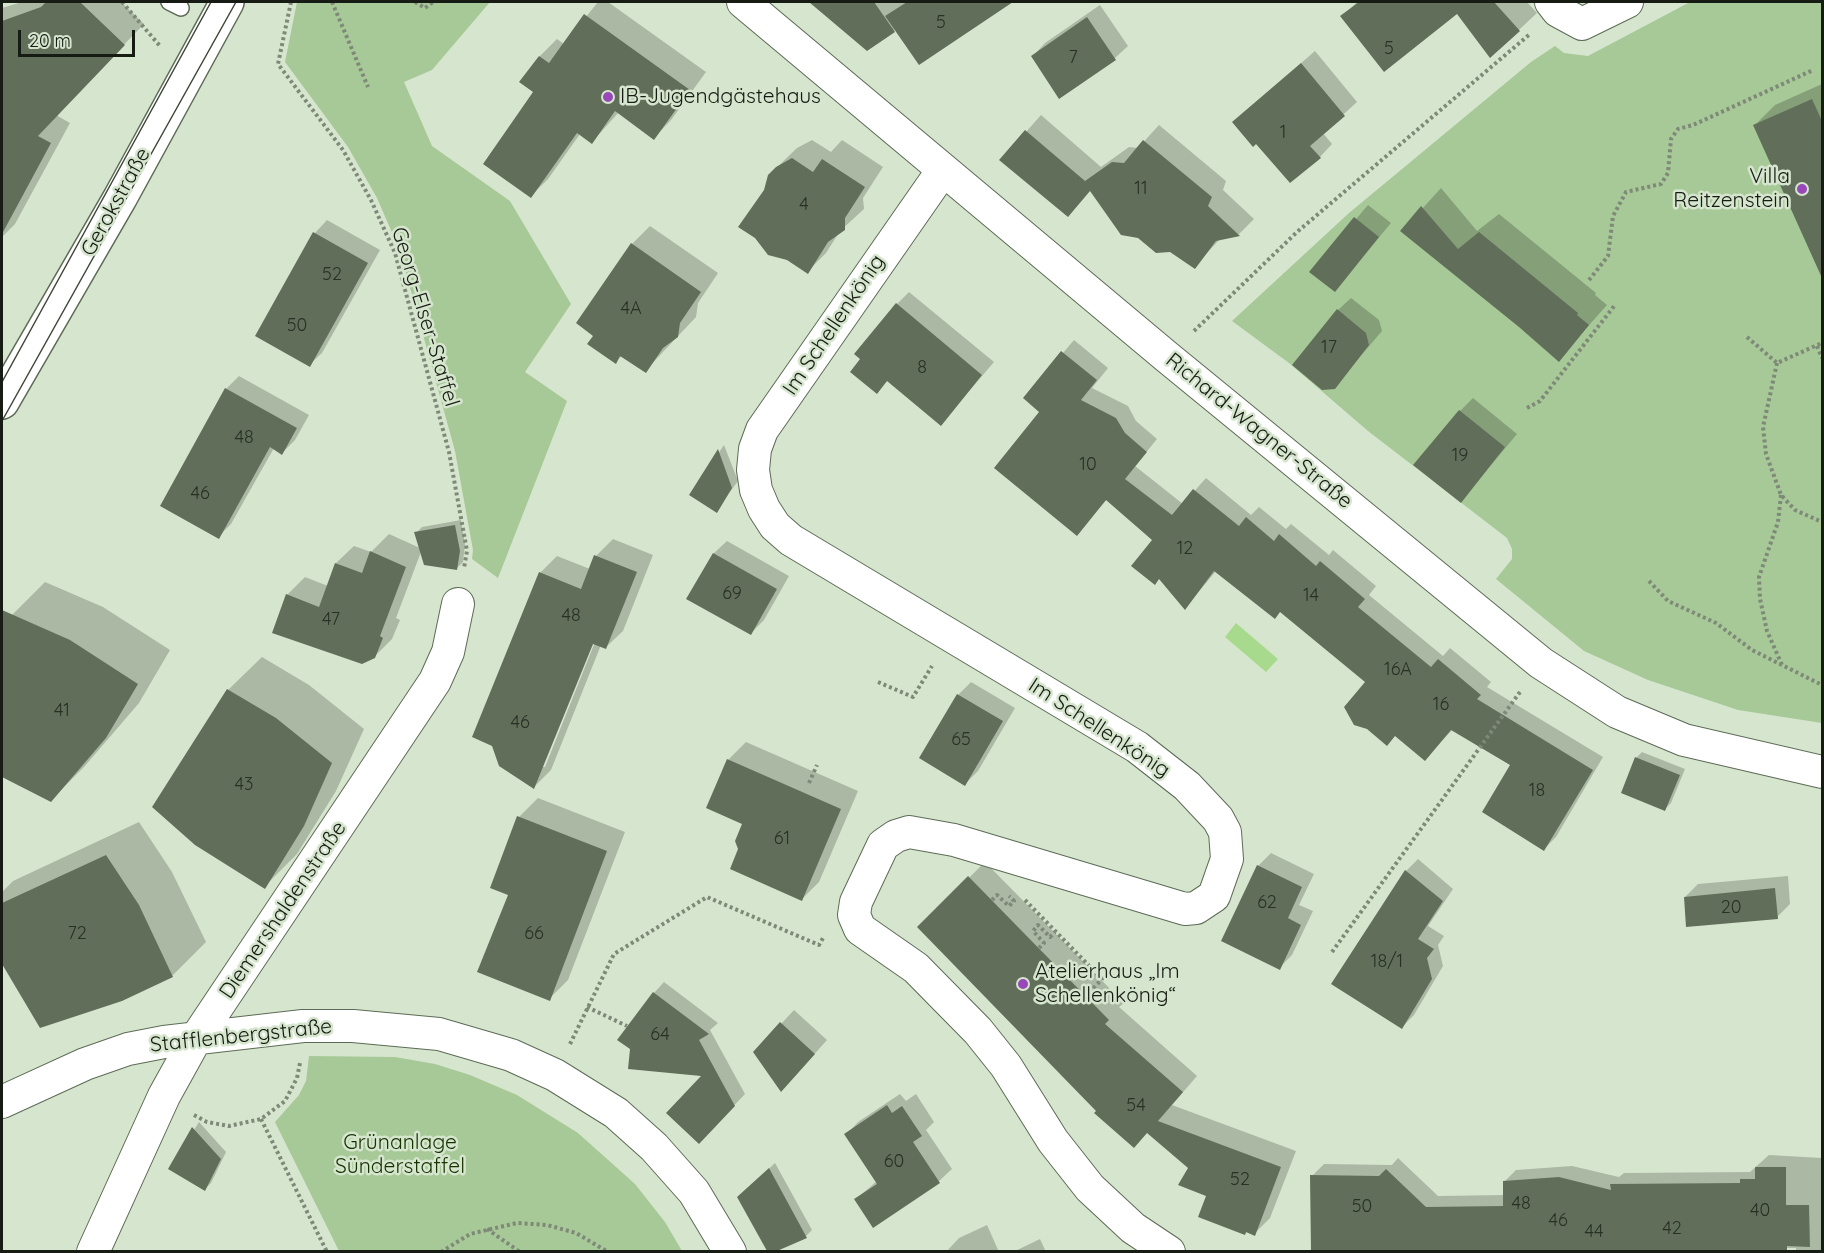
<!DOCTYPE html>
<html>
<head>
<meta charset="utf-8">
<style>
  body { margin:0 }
  #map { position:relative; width:1824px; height:1253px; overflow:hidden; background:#d6e6ce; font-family:Quicksand,sans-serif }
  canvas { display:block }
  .frame { position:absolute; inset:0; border:3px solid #161c13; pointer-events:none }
  .scale { position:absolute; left:18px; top:30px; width:117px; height:27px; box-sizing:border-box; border:3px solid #161c13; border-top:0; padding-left:8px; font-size:18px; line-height:21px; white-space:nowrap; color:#161c13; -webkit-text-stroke:4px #d6e6ce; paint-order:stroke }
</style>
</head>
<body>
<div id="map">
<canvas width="1824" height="1253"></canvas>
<div class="frame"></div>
<div class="scale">20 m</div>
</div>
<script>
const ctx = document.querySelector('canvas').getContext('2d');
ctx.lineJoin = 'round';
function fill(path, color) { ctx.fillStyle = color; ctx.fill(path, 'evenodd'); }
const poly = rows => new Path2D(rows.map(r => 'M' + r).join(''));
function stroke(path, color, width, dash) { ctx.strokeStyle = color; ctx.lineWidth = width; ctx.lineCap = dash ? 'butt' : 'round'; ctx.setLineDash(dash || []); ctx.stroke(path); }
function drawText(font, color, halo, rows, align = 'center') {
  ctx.font = font + ' Quicksand,sans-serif'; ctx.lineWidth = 5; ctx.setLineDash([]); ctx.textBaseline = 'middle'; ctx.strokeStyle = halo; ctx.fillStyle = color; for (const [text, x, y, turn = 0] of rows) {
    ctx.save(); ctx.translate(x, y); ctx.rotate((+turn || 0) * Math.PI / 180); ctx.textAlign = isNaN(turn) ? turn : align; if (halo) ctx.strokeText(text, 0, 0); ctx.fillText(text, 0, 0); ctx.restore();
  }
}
fill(poly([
  [297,2,490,2,432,70,404,82,432,146,510,201,571,304,525,372,567,401,498,578,472,559,473,550,455,451,400,251,377,198,348,147,285,62],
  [1690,2,1822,2,1822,723,1738,710,1648,680,1584,651,1496,579,1512,559,1512,549,1507,538,1368,431,1289,363,1232,321,1349,213,1531,62,1555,46,1564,53,1588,56],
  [309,1056,395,1057,435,1064,470,1075,517,1095,578,1133,635,1184,665,1222,682,1251,339,1251,275,1122,299,1095,306,1081]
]), '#a7c897');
fill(poly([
  [1236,623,1278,659,1266,672,1225,637]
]), '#a8da8d');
fill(poly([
  [22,2,121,2,144,24,56,115,70,123,15,224,2,237,2,104,10,89,2,81,2,8],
  [598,2,608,2,706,72,671,120,654,138,619,112,592,142,580,134,548,179,531,196,535,92,521,82,540,56,557,39,564,44],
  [809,2,1007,2,999,10,896,29,867,49],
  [1357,2,1527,2,1537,13,1491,56,1457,12,1342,17],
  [1100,5,1128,46,1115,58,1033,56,1045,43],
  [1315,51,1357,102,1323,133,1332,144,1320,157,1257,142,1234,122],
  [1822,84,1822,277,1809,239,1755,125,1775,105],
  [1041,115,1101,167,1129,147,1138,148,1159,125,1226,181,1223,190,1254,219,1239,234,1220,239,1194,267,1091,190,1002,159],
  [812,140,831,152,842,140,883,167,863,198,864,209,840,231,826,253,807,272,765,191,769,175,797,148],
  [1441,188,1477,231,1499,214,1596,293,1595,295,1607,305,1558,360,1520,326,1402,231],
  [1368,205,1391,223,1335,290,1311,272],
  [327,220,380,250,322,353,309,365,315,233],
  [650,226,718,273,698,303,696,317,645,371,622,356,615,362,595,335,632,244],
  [909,292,994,362,941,424,888,380,877,392,897,304],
  [1351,298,1379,320,1382,331,1334,387,1338,310],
  [1074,340,1108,368,1092,388,1128,406,1136,421,1157,439,1135,466,1183,504,1206,478,1251,515,1259,507,1286,529,1291,524,1329,555,1333,550,1376,586,1369,595,1443,656,1450,648,1491,682,1487,687,1603,757,1556,837,1544,849,1512,765,1453,729,1425,759,1395,735,1367,682,1281,611,1216,571,1185,608,1154,539,1107,499,1077,534,1042,411,1025,398],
  [239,376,309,415,295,440,282,453,274,448,231,524,218,537,226,389],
  [1473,398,1517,434,1461,501,1460,411],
  [724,445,738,481,716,511,691,494],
  [461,520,465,544,463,562,457,568,421,552,396,618,400,620,392,639,374,657,287,595,305,577,328,586,336,563,354,546,371,552,389,534,420,548,416,533,422,527],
  [613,539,653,555,623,631,606,647,601,645,551,770,534,787,540,573,557,556,590,569,596,556],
  [594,636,597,637,545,767,541,767],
  [727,541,789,576,764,620,751,633,688,598,714,553],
  [45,582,103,607,170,650,139,703,84,767,51,800,2,775,2,631,12,615],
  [262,657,309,685,364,729,336,791,297,854,264,887,154,806,228,690],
  [971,682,1015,708,978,771,965,784,958,695],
  [746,742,858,791,819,882,802,899,740,849,744,823,728,760],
  [1642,752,1685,769,1671,803,1665,809,1636,758],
  [538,798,625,832,568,980,549,999,519,817],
  [139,822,172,872,206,942,172,976,121,999,4,965,2,960,2,892,13,881],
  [1271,853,1314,874,1299,905,1313,911,1292,955,1279,968,1258,866],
  [1418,859,1453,889,1428,926,1444,936,1438,945,1443,966,1414,1015,1402,1027,1333,984,1406,871],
  [985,862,1124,1003,1119,1007,1197,1076,1172,1105,1296,1151,1270,1218,1254,1234,1248,1231,1245,1234,1208,1195,1190,1168,1148,1132,1098,1111,919,927],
  [1788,876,1790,904,1777,917,1685,897,1698,884],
  [664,982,718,1023,710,1030,745,1094,699,1142,705,1075,654,993],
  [794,1010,827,1040,794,1077,755,1052],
  [900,1094,906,1101,916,1094,934,1122,926,1130,952,1169,939,1181,856,1199,877,1181,846,1135,858,1122],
  [199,1122,226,1152,211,1183,205,1189,170,1168],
  [1769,1155,1822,1158,1822,1252,1796,1252,1796,1248,1482,1248,1482,1252,1312,1252,1312,1176,1324,1164,1392,1165,1398,1158,1438,1196,1504,1195,1504,1182,1516,1170,1572,1166,1619,1177,1624,1173,1750,1172],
  [775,1163,812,1230,806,1236,769,1252,739,1197],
  [987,1225,999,1252,946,1252,959,1238],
  [1040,1239,1046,1252,1013,1252]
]), '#0003');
fill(poly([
  [46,2,80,2,125,45,38,136,51,143,2,234,2,21,41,7],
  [809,2,874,2,895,32,867,51],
  [907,2,1013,2,919,65,885,16],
  [1359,2,1494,2,1520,31,1490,58,1457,14,1384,72,1340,16],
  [584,14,690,90,654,140,615,111,592,144,577,133,531,198,483,164,533,92,519,82,539,56,549,63],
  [1087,17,1116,60,1059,99,1031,56],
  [1301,63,1345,116,1310,146,1321,158,1290,183,1256,144,1253,147,1232,122],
  [1812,99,1822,121,1822,278,1753,125],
  [1025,130,1085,181,1112,162,1124,163,1143,140,1212,197,1208,206,1240,236,1216,241,1195,269,1170,252,1156,253,1138,238,1121,235,1090,191,1068,217,999,160],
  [792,158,813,172,822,159,865,187,845,218,845,230,828,242,808,274,787,260,768,255,755,238,738,227,764,190,768,175,776,167],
  [1421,206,1458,249,1479,232,1578,313,1577,315,1589,325,1559,362,1519,327,1400,231],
  [1354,217,1379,237,1335,292,1309,272],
  [313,232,368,263,310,367,255,336],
  [631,243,701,292,680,323,678,337,663,348,646,373,620,356,616,364,587,344,593,336,576,323],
  [896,303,982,375,941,426,887,381,877,394,850,372,860,359,854,354],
  [1337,309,1366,333,1369,345,1335,389,1322,390,1292,365],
  [1061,351,1097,380,1081,400,1116,418,1125,433,1147,452,1125,479,1172,515,1193,489,1239,526,1246,517,1274,541,1279,534,1316,566,1320,561,1365,599,1358,607,1431,667,1438,659,1481,695,1477,699,1593,770,1544,851,1482,812,1510,765,1451,730,1425,761,1395,736,1387,746,1367,729,1354,725,1344,707,1365,682,1280,612,1275,619,1214,571,1185,610,1159,579,1155,585,1131,566,1152,540,1106,500,1077,536,994,468,1039,412,1023,398],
  [225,388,297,428,282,455,270,447,219,539,160,506],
  [1459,410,1505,447,1461,503,1413,465],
  [718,449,732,488,717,513,689,495],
  [455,525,460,551,457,570,424,565,414,532],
  [370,551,406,567,380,636,383,638,375,658,362,664,272,633,286,594,319,607,335,563,362,573],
  [713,553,777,589,751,635,686,599],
  [594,555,637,572,606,649,593,644,534,789,499,766,492,746,472,737,539,572,581,589],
  [2,610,70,640,138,684,106,738,51,802,2,777],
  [227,689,276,718,332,763,304,826,265,889,195,845,152,807],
  [957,694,1003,721,965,786,919,758],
  [1635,757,1680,775,1665,811,1621,793],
  [727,759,841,809,802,901,730,869,738,849,735,841,742,824,706,808],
  [517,816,607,851,550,1001,477,972,508,895,490,888],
  [106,855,139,905,173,977,122,1001,40,1028,2,964,2,903],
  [1257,865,1302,887,1288,918,1301,925,1280,970,1221,941],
  [1405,870,1443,901,1418,939,1434,949,1427,958,1432,979,1402,1029,1331,984],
  [968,876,1109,1020,1105,1024,1183,1092,1158,1121,1281,1167,1255,1236,1246,1232,1245,1235,1198,1217,1206,1196,1178,1185,1188,1168,1147,1133,1134,1148,1094,1113,1096,1111,917,927],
  [1775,888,1778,919,1686,927,1684,897],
  [653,992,709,1034,699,1040,735,1106,699,1144,666,1113,701,1076,628,1069,630,1049,617,1040],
  [780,1022,815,1054,781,1092,753,1052],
  [887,1105,892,1113,902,1106,922,1136,913,1142,940,1183,873,1228,854,1199,877,1184,844,1134],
  [192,1127,221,1159,205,1191,168,1169],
  [1755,1167,1786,1167,1786,1205,1809,1205,1810,1247,1787,1246,1787,1250,1311,1251,1310,1175,1379,1176,1386,1169,1426,1207,1503,1206,1503,1181,1559,1177,1611,1190,1610,1184,1740,1183,1740,1179,1755,1179],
  [769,1168,807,1238,777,1251,767,1251,737,1197]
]), '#616f5a');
const service = poly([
  [169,2,181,8]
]);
const minor = poly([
  [743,2,1167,357,1541,663,1617,712,1684,740,1822,772],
  [1551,2,1558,11,1582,24,1627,2],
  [943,170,762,430,755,449,753,470,756,490,764,509,775,526,791,540,1137,747,1187,786,1218,819,1225,832,1227,859,1214,896,1196,908,1185,909,954,840,909,832,896,836,883,845,856,902,854,915,860,929,916,968,978,1031,1006,1066,1053,1141,1090,1188,1133,1228,1169,1252],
  [2,1102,85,1064,128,1049,164,1042,303,1026,353,1026,439,1034,511,1055,555,1075,616,1113,654,1147,694,1192,730,1252],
  [93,1252,164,1096,195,1040,435,681,448,652,458,604]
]);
const tertiary = poly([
  [2,402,120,198,227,2]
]);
stroke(service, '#5d6b56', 18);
stroke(minor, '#5d6b56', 34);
stroke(tertiary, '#5d6b56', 36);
stroke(poly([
  [122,2,160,46],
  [291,2,278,64,343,150,371,200,395,253,449,452,467,551,464,568],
  [332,2,368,87],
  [415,2,425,8,433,2],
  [1589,280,1608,256,1613,216,1626,192,1661,184,1668,173,1671,139,1678,129,1693,125,1813,70],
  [1194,331,1297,232,1530,34],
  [1747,337,1777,363,1822,343],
  [1817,346,1822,358],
  [1777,363,1763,427,1766,454,1781,495,1795,510,1822,522],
  [1527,408,1540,401,1615,305],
  [1781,495,1778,522,1759,577,1760,599,1767,631,1782,665],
  [1649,581,1668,601,1716,623,1752,650,1822,685],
  [878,682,913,697,932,666],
  [809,783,817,765],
  [992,900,997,895,1009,906,1014,901,1009,896],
  [1025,900,1102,979,1086,996],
  [1039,948,1044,943,1033,931,1038,925,1050,937,1055,932],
  [1332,952,1520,692],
  [587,1007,627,1026],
  [570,1044,614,954,707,897,819,945,823,938],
  [194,1115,207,1122,229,1126,261,1119,285,1101,297,1078,300,1063],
  [261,1119,327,1252],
  [487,1229,520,1252],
  [441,1252,470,1234,517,1223,547,1225,576,1233,608,1252]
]), '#7e8978', 4, [3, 3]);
stroke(service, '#fff', 15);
stroke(minor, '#fff', 32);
stroke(tertiary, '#fff', 33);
stroke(poly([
  [2,382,211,2],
  [2,421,236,2]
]), '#3f473b', 1.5);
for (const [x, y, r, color] of [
  [608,97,6,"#9848b8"],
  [1802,189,6,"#9848b8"],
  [1023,984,6,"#9848b8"]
]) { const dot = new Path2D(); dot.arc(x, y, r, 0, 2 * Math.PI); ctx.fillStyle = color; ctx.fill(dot); stroke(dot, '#d6e6ce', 2); }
drawText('18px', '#293125', null, [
  ["5",941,23],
  ["5",1389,49],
  ["7",1073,58],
  ["1",1283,133],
  ["11",1141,189],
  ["4",804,205],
  ["52",332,275],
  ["4A",631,309],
  ["50",297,326],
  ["17",1329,348],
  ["8",922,368],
  ["48",244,438],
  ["19",1460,456],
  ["10",1088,465],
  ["46",200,494],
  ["12",1185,549],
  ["69",732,594],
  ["14",1311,596],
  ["48",571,616],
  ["47",331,620],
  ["16A",1398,670],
  ["16",1441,705],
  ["41",62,711],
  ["46",520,723],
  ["65",961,740],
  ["43",244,785],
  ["18",1537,791],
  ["61",782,839],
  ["62",1267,903],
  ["20",1731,908],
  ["72",77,934],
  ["66",534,934],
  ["18/1",1387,962],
  ["64",660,1035],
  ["54",1136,1106],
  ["60",894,1162],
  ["52",1240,1180],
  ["48",1521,1204],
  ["50",1362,1207],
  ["40",1760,1211],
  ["46",1558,1221],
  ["42",1672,1229],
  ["44",1594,1232]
]);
drawText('21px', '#161c13', '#d6e6ce', [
  ["IB-Jugendgästehaus",620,97],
  ["Villa",1790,177,"right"],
  ["Reitzenstein",1790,201,"right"],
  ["Atelierhaus „Im",1035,972],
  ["Schellenkönig“",1035,996]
], 'left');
drawText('21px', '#161c13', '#d6e6ce', [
  ["Gerokstraße",116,202,-61],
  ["Georg-Elser-Staffel",425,317,73],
  ["Im Schellenkönig",834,325,-56],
  ["Richard-Wagner-Straße",1259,431,39],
  ["Im Schellenkönig",1099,728,33],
  ["Diemershaldenstraße",283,910,-56],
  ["Stafflenbergstraße",241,1036,-6]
]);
drawText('21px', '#153300', '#d6e6ce', [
  ["Grünanlage",400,1143],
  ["Sünderstaffel",400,1167]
]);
</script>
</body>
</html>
